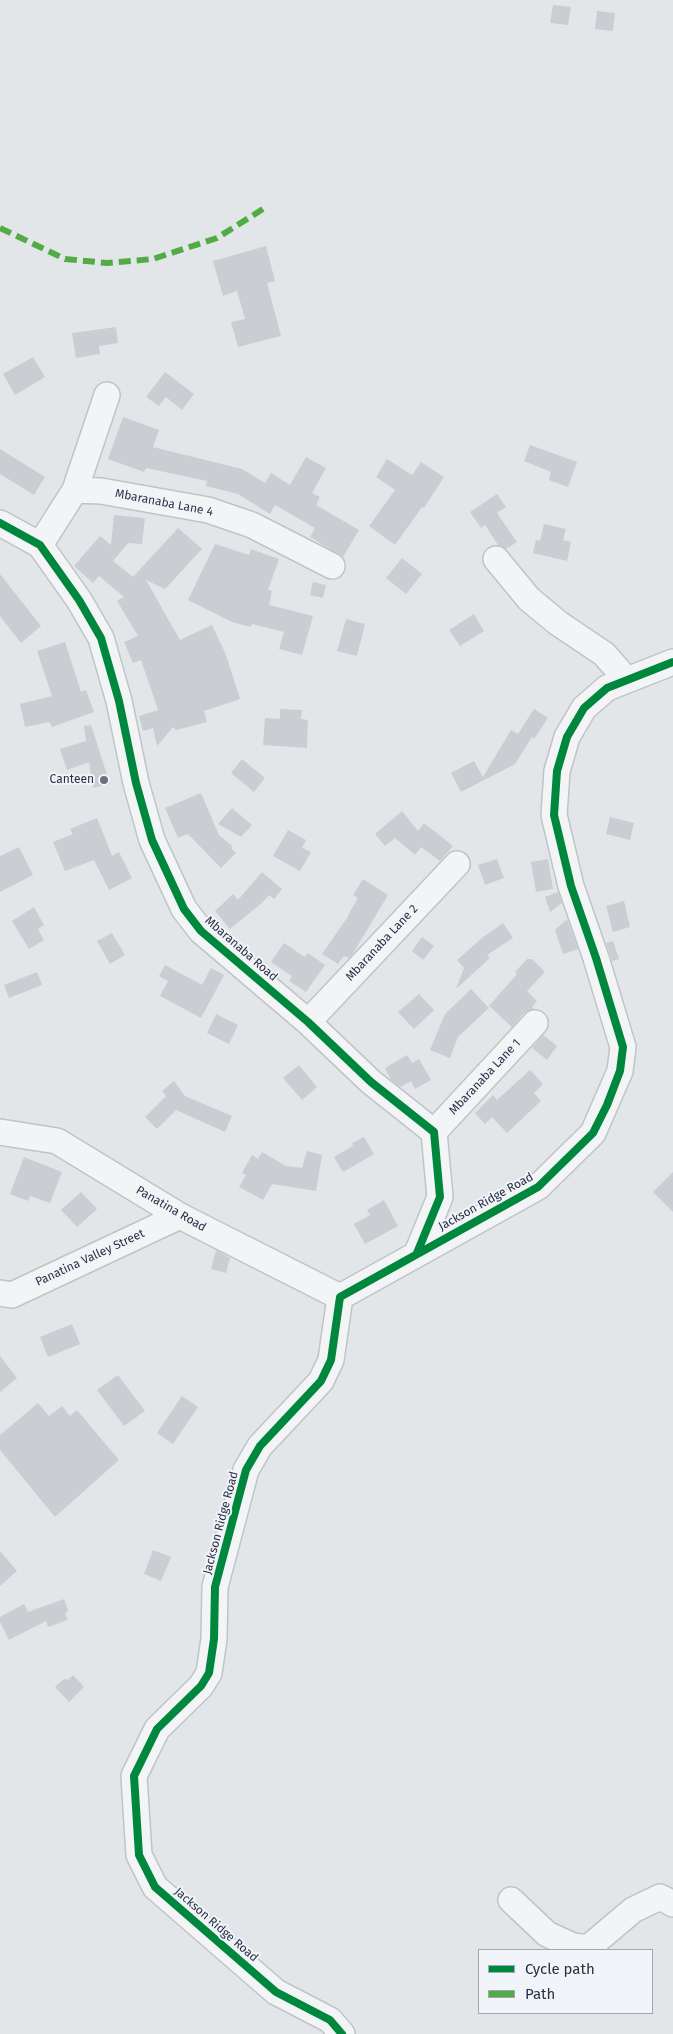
<!DOCTYPE html>
<html>
<head>
<meta charset="utf-8">
<style>
  body { margin:0 }
  #map { position:relative; width:673px; height:2034px; overflow:hidden; background:#e3e6e9; font-family:"Fira Sans",sans-serif }
  canvas { display:block }
  .legend { position:absolute; left:478px; top:1949px; width:175px; height:65px; box-sizing:border-box; background:#f1f4f8; border:1px solid #a1a6b0; margin:0; padding:6px 9px; list-style:none; font-size:15px; color:#293143 }
  .legend li { display:flex; align-items:center; gap:10px; height:25px }
  .legend b { width:25px; border:1px solid #a1a6b0 }
</style>
</head>
<body>
<div id="map">
<canvas width="673" height="2034"></canvas>
<ul class="legend">
<li><b style="height:6px;background:#00873e"></b>Cycle path</li>
<li><b style="height:6px;background:#53ab47"></b>Path</li>
</ul>
</div>
<script>
const ctx = document.querySelector('canvas').getContext('2d');
ctx.lineJoin = 'round';
function fill(path, color) { ctx.fillStyle = color; ctx.fill(path, 'evenodd'); }
const poly = rows => new Path2D(rows.map(r => 'M' + r).join(''));
function stroke(path, color, width, dash) { ctx.strokeStyle = color; ctx.lineWidth = width; ctx.lineCap = dash ? 'butt' : 'round'; ctx.setLineDash(dash || []); ctx.stroke(path); }
function drawText(font, color, halo, rows, align = 'center') {
  ctx.font = font + ' "Fira Sans",sans-serif'; ctx.lineWidth = 4; ctx.setLineDash([]); ctx.textBaseline = 'middle'; ctx.strokeStyle = halo; ctx.fillStyle = color; for (const [text, x, y, turn = 0] of rows) {
    ctx.save(); ctx.translate(x, y); ctx.rotate((+turn || 0) * Math.PI / 180); ctx.textAlign = isNaN(turn) ? turn : align; if (halo) ctx.strokeText(text, 0, 0); ctx.fillText(text, 0, 0); ctx.restore();
  }
}
fill(poly([
  [553,5,571,7,568,25,550,23],
  [597,11,615,13,613,31,595,29],
  [266,246,275,281,267,283,281,336,238,347,231,322,245,319,237,291,223,296,213,261],
  [116,327,118,343,99,346,100,354,76,358,72,333],
  [33,357,45,377,15,395,3,374],
  [165,372,194,394,182,410,166,397,159,406,146,397],
  [123,417,159,430,153,447,242,469,265,483,271,473,290,485,306,457,326,468,312,493,320,497,316,505,359,530,343,557,310,537,315,528,275,505,270,514,238,494,206,486,207,481,146,468,144,472,108,459],
  [530,445,577,462,568,487,549,480,551,472,524,461],
  [0,449,45,477,34,495,0,474],
  [387,459,412,475,421,462,444,477,424,508,422,507,395,545,369,526,395,490,376,477],
  [497,494,506,507,497,513,517,542,506,549,498,545,485,525,481,528,470,512],
  [114,515,145,518,142,544,128,543,113,561,133,577,178,528,202,549,165,589,146,580,180,640,212,625,226,655,240,699,204,711,207,722,176,730,173,727,157,746,153,728,143,731,139,716,158,710,141,660,133,663,124,642,138,636,117,601,124,597,99,576,93,583,74,566,100,536,111,545],
  [544,524,566,529,563,540,571,542,567,561,533,553,536,540,540,541],
  [215,544,249,555,251,549,279,559,268,590,272,591,269,605,313,616,302,655,279,649,284,632,252,624,251,627,232,622,188,600],
  [402,558,422,574,406,594,386,578],
  [0,574,41,626,21,643,0,616],
  [313,582,326,585,323,598,310,595],
  [474,614,484,631,460,646,449,630],
  [346,619,365,624,357,656,337,651],
  [65,642,81,692,86,690,94,712,52,727,49,722,25,727,20,704,52,696,37,651],
  [280,709,302,710,301,719,308,720,307,748,263,745,265,718,280,719],
  [534,709,548,718,534,739,532,737,515,764,461,792,451,773,474,761,483,777,511,730,518,734],
  [91,725,110,784,93,788,89,762,67,770,60,749,86,741,84,726],
  [242,759,265,778,254,792,231,773],
  [201,793,219,835,233,847,231,848,236,853,221,868,188,834,178,838,165,808],
  [232,808,252,825,241,837,218,824],
  [402,811,418,831,424,823,453,846,440,861,421,847,415,855,395,838,385,846,375,834],
  [610,817,634,823,630,840,606,834],
  [97,818,112,856,119,852,132,878,109,890,94,860,65,871,53,842,73,834,70,829],
  [288,830,306,840,302,848,311,852,300,871,273,856],
  [19,847,33,875,0,892,0,856],
  [497,859,504,878,485,885,478,865],
  [548,859,553,889,536,892,531,862],
  [262,872,282,889,274,899,269,895,262,903,230,929,215,911,233,894,238,900],
  [363,879,388,895,352,955,349,958,344,956,338,964,322,954,349,915,348,915,358,898,353,895],
  [558,892,562,903,550,912,545,897],
  [624,901,630,927,613,932,606,906],
  [34,907,44,925,38,929,44,940,29,949,12,921],
  [567,919,578,949,563,954,555,930],
  [503,923,513,938,487,955,490,958,456,989,464,968,457,960,482,938],
  [112,933,125,955,110,964,97,941],
  [422,937,434,946,423,960,412,951],
  [613,941,619,959,612,961,606,943],
  [284,943,305,957,308,953,325,965,306,992,289,981,292,976,271,962],
  [527,959,532,959,545,972,527,991,537,1001,532,1007,534,1009,524,1013,512,1027,489,1006,517,974,515,972],
  [165,965,202,985,211,968,224,975,201,1018,160,996,168,981,159,976],
  [37,972,42,985,9,998,4,985],
  [471,989,489,1008,458,1037,450,1058,430,1050,445,1014],
  [419,994,434,1010,414,1029,398,1012],
  [216,1014,238,1025,229,1044,207,1033],
  [543,1035,557,1046,547,1060,532,1048],
  [407,1055,412,1063,419,1059,431,1080,415,1089,411,1081,400,1087,391,1080,385,1068],
  [299,1065,317,1087,302,1100,283,1078],
  [530,1070,543,1084,534,1093,541,1101,507,1133,492,1117,485,1124,475,1113,493,1095,497,1100],
  [174,1081,185,1096,232,1116,225,1132,176,1110,157,1129,145,1117,166,1096,162,1091],
  [364,1137,374,1154,343,1172,334,1157,353,1146,352,1143],
  [307,1151,322,1155,316,1191,272,1184,263,1200,239,1187,246,1175,242,1173,252,1155,258,1159,262,1152,286,1166,302,1168],
  [24,1157,62,1172,50,1203,30,1196,28,1201,10,1194],
  [673,1172,673,1212,653,1192],
  [81,1192,97,1209,77,1227,61,1210],
  [384,1200,398,1226,365,1244,354,1224,370,1215,367,1210],
  [216,1250,230,1258,226,1273,211,1269],
  [72,1324,80,1344,48,1357,40,1337],
  [0,1356,17,1378,0,1392],
  [118,1375,145,1411,124,1426,97,1390],
  [182,1396,198,1407,173,1444,157,1433],
  [38,1403,49,1416,62,1406,70,1416,77,1410,119,1460,55,1517,0,1450,0,1435],
  [153,1550,171,1557,161,1581,144,1574],
  [0,1551,17,1571,0,1586],
  [64,1599,68,1611,65,1614,68,1620,48,1627,46,1621,9,1640,0,1622,0,1617,24,1604,28,1612],
  [73,1675,84,1687,69,1702,55,1687,64,1679,68,1680]
]), '#cacdd1');
const minor = poly([
  [75,490,101,491,208,510,252,525,332,566],
  [0,523,40,545,79,600,101,638,119,701,136,783,152,840,184,909,201,931,308,1022,371,1082,434,1132,440,1197,417,1253],
  [40,545,75,490,107,395],
  [496,559,529,599,558,623,604,654,627,680],
  [308,1022,457,864],
  [0,1132,57,1141,180,1216,340,1297],
  [434,1132,535,1023],
  [0,1293,12,1295,180,1216],
  [340,1297,331,1360,321,1381,260,1446,246,1470,215,1587,214,1639,209,1673,201,1686,157,1729,134,1776,139,1855,155,1887,276,1992,330,2020,342,2034],
  [340,1297,538,1187,593,1133,620,1071,623,1047,596,958,571,886,554,815,557,771,567,737,584,708,607,688,673,662],
  [511,1900,547,1934,573,1946,588,1948,633,1910,660,1897,673,1904]
]);
stroke(minor, '#c0c3c7', 28);
stroke(minor, '#f3f4f5', 25);
stroke(poly([
  [0,228,65,259,107,263,153,259,217,238,263,209]
]), '#53ab47', 6, [12, 6]);
stroke(poly([
  [0,523,40,545,79,600,101,638,119,701,136,783,152,840,184,909,201,931,308,1022,371,1082,434,1132,440,1197,417,1253],
  [342,2034,330,2020,276,1992,155,1887,139,1855,134,1776,157,1729,201,1686,209,1673,214,1639,215,1587,246,1470,260,1446,321,1381,331,1360,340,1297,538,1187,593,1133,607,1105,620,1071,623,1047,596,958,571,886,554,815,557,771,567,737,584,708,607,688,673,662]
]), '#00873e', 8);
for (const [x, y, r, color] of [
  [104,780,5,"#6a707d"]
]) { const dot = new Path2D(); dot.arc(x, y, r, 0, 2 * Math.PI); ctx.fillStyle = color; ctx.fill(dot); stroke(dot, '#f1f4f8', 2); }
drawText('12px', '#293143', '#f1f4f8', [
  ["Mbaranaba Lane 4",164,503,11],
  ["Mbaranaba Lane 2",382,943,-47],
  ["Mbaranaba Road",241,949,41],
  ["Mbaranaba Lane 1",485,1077,-47],
  ["Jackson Ridge Road",486,1202,-29],
  ["Panatina Road",171,1209,30],
  ["Panatina Valley Street",90,1258,-25],
  ["Jackson Ridge Road",221,1523,-75],
  ["Jackson Ridge Road",216,1925,41]
]);
drawText('12px', '#293143', '#f1f4f8', [
  ["Canteen",94,780]
], 'right');
</script>
</body>
</html>
